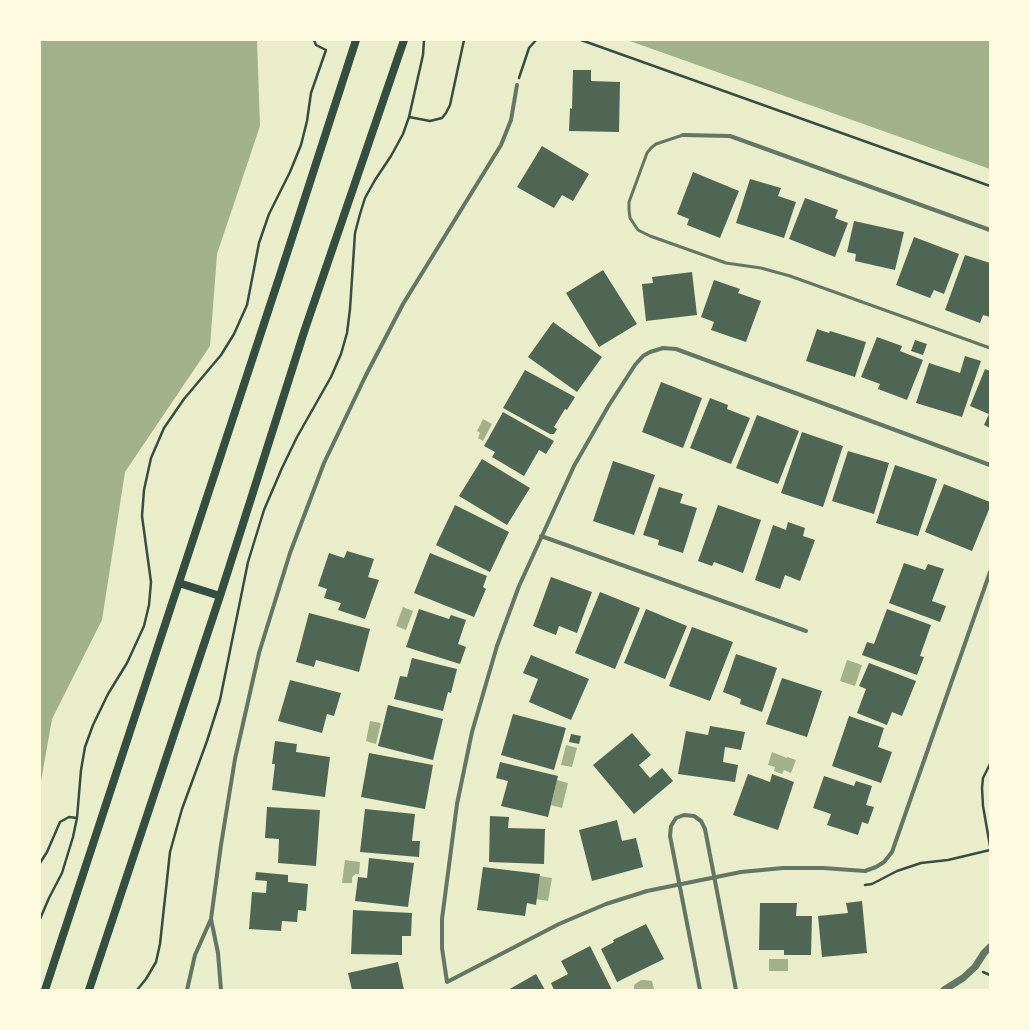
<!DOCTYPE html>
<html>
<head>
<meta charset="utf-8">
<style>
  body { margin:0 }
  #map { position:relative; width:1030px; height:1030px; overflow:hidden; background:#e9edc9; font-family:"Fira Sans Condensed",sans-serif }
  canvas { display:block }
  .frame { position:absolute; inset:0; border:41px solid #fefae0; pointer-events:none }
</style>
</head>
<body>
<div id="map">
<canvas width="1030" height="1030"></canvas>
<div class="frame"></div>
</div>
<script>
const ctx = document.querySelector('canvas').getContext('2d');
ctx.lineJoin = 'round';
function fill(path, color) { ctx.fillStyle = color; ctx.fill(path, 'evenodd'); }
const poly = rows => new Path2D(rows.map(r => 'M' + r).join(''));
function stroke(path, color, width, dash) { ctx.strokeStyle = color; ctx.lineWidth = width; ctx.lineCap = dash ? 'butt' : 'round'; ctx.setLineDash(dash || []); ctx.stroke(path); }
fill(poly([
  [40,40,257,40,260,126,217,254,210,346,125,472,102,620,52,719,40,787],
  [627,40,990,40,990,169],
  [483,419,492,424,483,441,478,438,480,433,477,431],
  [403,607,413,611,406,630,396,626],
  [847,660,862,665,855,686,840,681],
  [370,721,381,723,376,744,366,741],
  [566,745,577,748,572,767,561,765],
  [772,752,787,758,787,757,796,760,791,773,784,770,782,774,774,771,775,767,768,765],
  [557,780,568,783,562,808,551,805],
  [345,860,360,862,359,874,356,874,352,877,352,883,342,883],
  [540,876,552,878,548,901,536,899],
  [769,959,788,959,788,971,769,971],
  [641,980,645,980,652,981,654,989,634,990,634,985]
]), '#a3b18a');
fill(poly([
  [573,70,591,70,591,81,620,82,619,132,569,131,570,108,572,109],
  [542,146,589,174,573,201,562,195,554,208,517,187],
  [693,172,739,191,720,238,687,225,689,219,677,214],
  [750,179,781,188,778,196,796,202,784,238,736,223],
  [805,198,838,210,835,218,848,223,835,257,789,239],
  [854,221,904,232,895,270,855,261,856,254,847,252],
  [914,237,959,254,944,294,934,290,930,298,896,285],
  [965,255,990,263,990,317,983,315,980,323,945,310],
  [603,270,637,324,599,347,566,293],
  [692,272,697,315,646,321,642,284,653,283,652,277],
  [714,280,740,289,738,293,761,301,746,342,711,330,714,322,701,317],
  [553,322,602,357,577,392,528,357],
  [817,329,829,333,830,331,866,342,855,377,806,361],
  [877,337,902,346,900,351,923,360,907,400,878,389,880,384,861,377],
  [915,340,927,344,923,355,911,351],
  [965,356,981,361,962,417,916,403,929,363,960,373],
  [985,369,990,371,990,428,984,425,989,414,970,406],
  [525,370,575,397,567,410,565,409,554,427,557,429,554,434,550,434,503,408],
  [661,382,702,398,683,448,642,432],
  [710,398,728,405,727,409,750,418,731,464,690,448],
  [503,412,554,441,546,454,539,450,524,476,492,457,495,452,484,446],
  [757,415,799,431,778,484,736,468],
  [802,432,843,446,823,507,781,493],
  [848,451,889,463,874,514,832,501],
  [482,459,530,488,507,525,459,496],
  [613,461,655,475,634,535,593,521],
  [895,465,937,479,918,536,876,523],
  [944,484,990,502,990,507,972,551,925,532],
  [659,487,683,494,680,503,697,508,683,553,658,545,659,540,643,535],
  [455,505,509,532,490,572,436,545],
  [718,505,761,520,743,573,714,562,712,566,698,561],
  [788,522,805,528,803,536,815,540,800,581,785,575,780,589,755,580,773,525,786,530],
  [347,551,374,559,368,577,379,580,365,619,338,610,341,603,324,598,327,589,318,586,329,553,344,558],
  [430,553,487,576,483,587,486,589,474,617,414,593],
  [904,563,925,570,928,564,944,569,932,601,946,606,940,622,889,603],
  [551,577,592,592,577,633,559,626,556,635,533,626],
  [600,592,640,608,615,669,575,653],
  [419,609,449,619,451,615,466,620,458,644,466,647,460,664,406,647],
  [646,609,687,626,665,679,624,663],
  [887,609,931,625,920,656,924,657,917,675,862,655,867,642,874,644],
  [309,613,370,629,359,672,316,660,314,667,296,662],
  [692,627,733,642,710,701,669,686],
  [736,654,777,668,762,712,740,704,741,699,723,692],
  [531,655,589,679,571,720,529,702,538,679,523,673],
  [412,658,457,669,451,693,448,692,443,711,394,699,400,676,407,677],
  [869,663,916,681,902,716,892,712,887,725,857,713,866,689,859,686],
  [782,678,822,691,807,737,766,724],
  [290,680,341,693,334,716,327,714,322,733,278,721],
  [388,705,443,719,433,760,378,746],
  [513,714,566,728,554,770,501,755],
  [849,716,884,728,878,747,892,752,881,783,832,766],
  [710,726,745,732,741,750,725,747,723,762,738,765,735,782,678,774,686,731,708,735],
  [632,733,651,755,639,765,650,778,662,768,673,781,634,814,593,765],
  [571,734,581,736,579,744,569,742],
  [275,741,297,744,296,752,330,757,325,797,272,790,275,764,272,764],
  [369,753,433,765,425,809,361,797],
  [500,762,558,776,548,817,501,806,508,781,496,778],
  [748,774,770,782,772,774,794,782,778,830,733,815],
  [824,776,854,786,856,781,872,786,866,805,874,807,868,824,862,822,858,835,827,825,831,814,813,808],
  [267,807,320,810,316,866,278,863,279,839,265,838],
  [365,809,415,814,412,841,420,841,419,857,360,852],
  [490,816,509,817,508,828,545,829,544,864,489,862],
  [617,820,622,841,636,838,643,867,592,881,579,830],
  [369,858,414,863,408,907,355,901,358,877,367,878],
  [483,867,540,874,536,905,527,903,525,916,477,910],
  [256,872,288,875,288,882,308,884,306,911,298,910,297,922,282,921,281,931,249,929,252,892,266,893,267,881,255,880],
  [862,901,867,953,822,957,818,916,848,913,846,903],
  [760,903,797,903,796,916,812,916,811,955,784,955,784,950,759,950],
  [353,910,412,913,411,936,402,936,402,955,351,954],
  [646,924,664,959,617,982,601,949,614,942,613,940],
  [590,946,612,990,554,990,551,983,568,974,561,961],
  [398,962,404,990,352,990,348,973],
  [536,974,545,990,508,990]
]), '#4f6655');
stroke(poly([
  [581,40,990,186],
  [519,78,529,48,536,40],
  [409,117,430,121,442,118,446,113,450,105,464,40],
  [990,764,983,778,982,788,983,806,990,846],
  [40,863,47,852,60,822,69,817,77,818],
  [865,885,872,884,897,871,921,863,948,860,990,850],
  [40,919,49,898,62,873,73,837,77,818,81,770,85,747,93,725,108,694,127,663,144,626,149,605,151,582,142,516,144,490,151,458,164,428,184,399,221,355,234,334,247,305,259,243,269,214,290,172,301,145,307,121,311,93,326,50,316,45,314,40],
  [983,972,990,975],
  [137,990,146,979,156,962,160,944,170,852,182,809,207,741,220,700,248,562,264,510,282,468,297,437,331,377,341,354,347,333,350,309,355,233,360,214,365,198,375,180,391,156,403,134,409,117,423,55,424,40]
]), '#344e41', 2.5);
stroke(poly([
  [683,135,656,144,651,148,647,153,629,202,629,210,630,218,638,230,650,236,726,263,761,268,790,276,990,348]
]), '#617663', 3);
stroke(poly([
  [683,135,730,136,990,230],
  [990,465,676,349,663,348,650,352,643,356,635,365,609,405,574,466,519,586,497,646,472,732,457,804,442,919,442,948,447,982,559,924,606,904,647,891,741,872,783,868,823,868,865,871,876,867,884,862,892,852,990,572],
  [541,536,806,631],
  [211,919,218,953,221,990],
  [187,990,195,955,211,919,221,845,235,759,259,653,290,553,324,463,366,375,403,304,501,145,511,120,517,85],
  [700,990,670,836,671,826,676,818,684,815,694,816,701,821,705,829,736,990]
]), '#617663', 4);
stroke(poly([
  [944,990,963,978,975,967,984,953,990,947]
]), '#617663', 7);
stroke(poly([
  [179,583,220,596],
  [45,990,279,278,356,40],
  [89,990,220,596,305,329,404,40]
]), '#344e41', 8);
</script>
</body>
</html>
